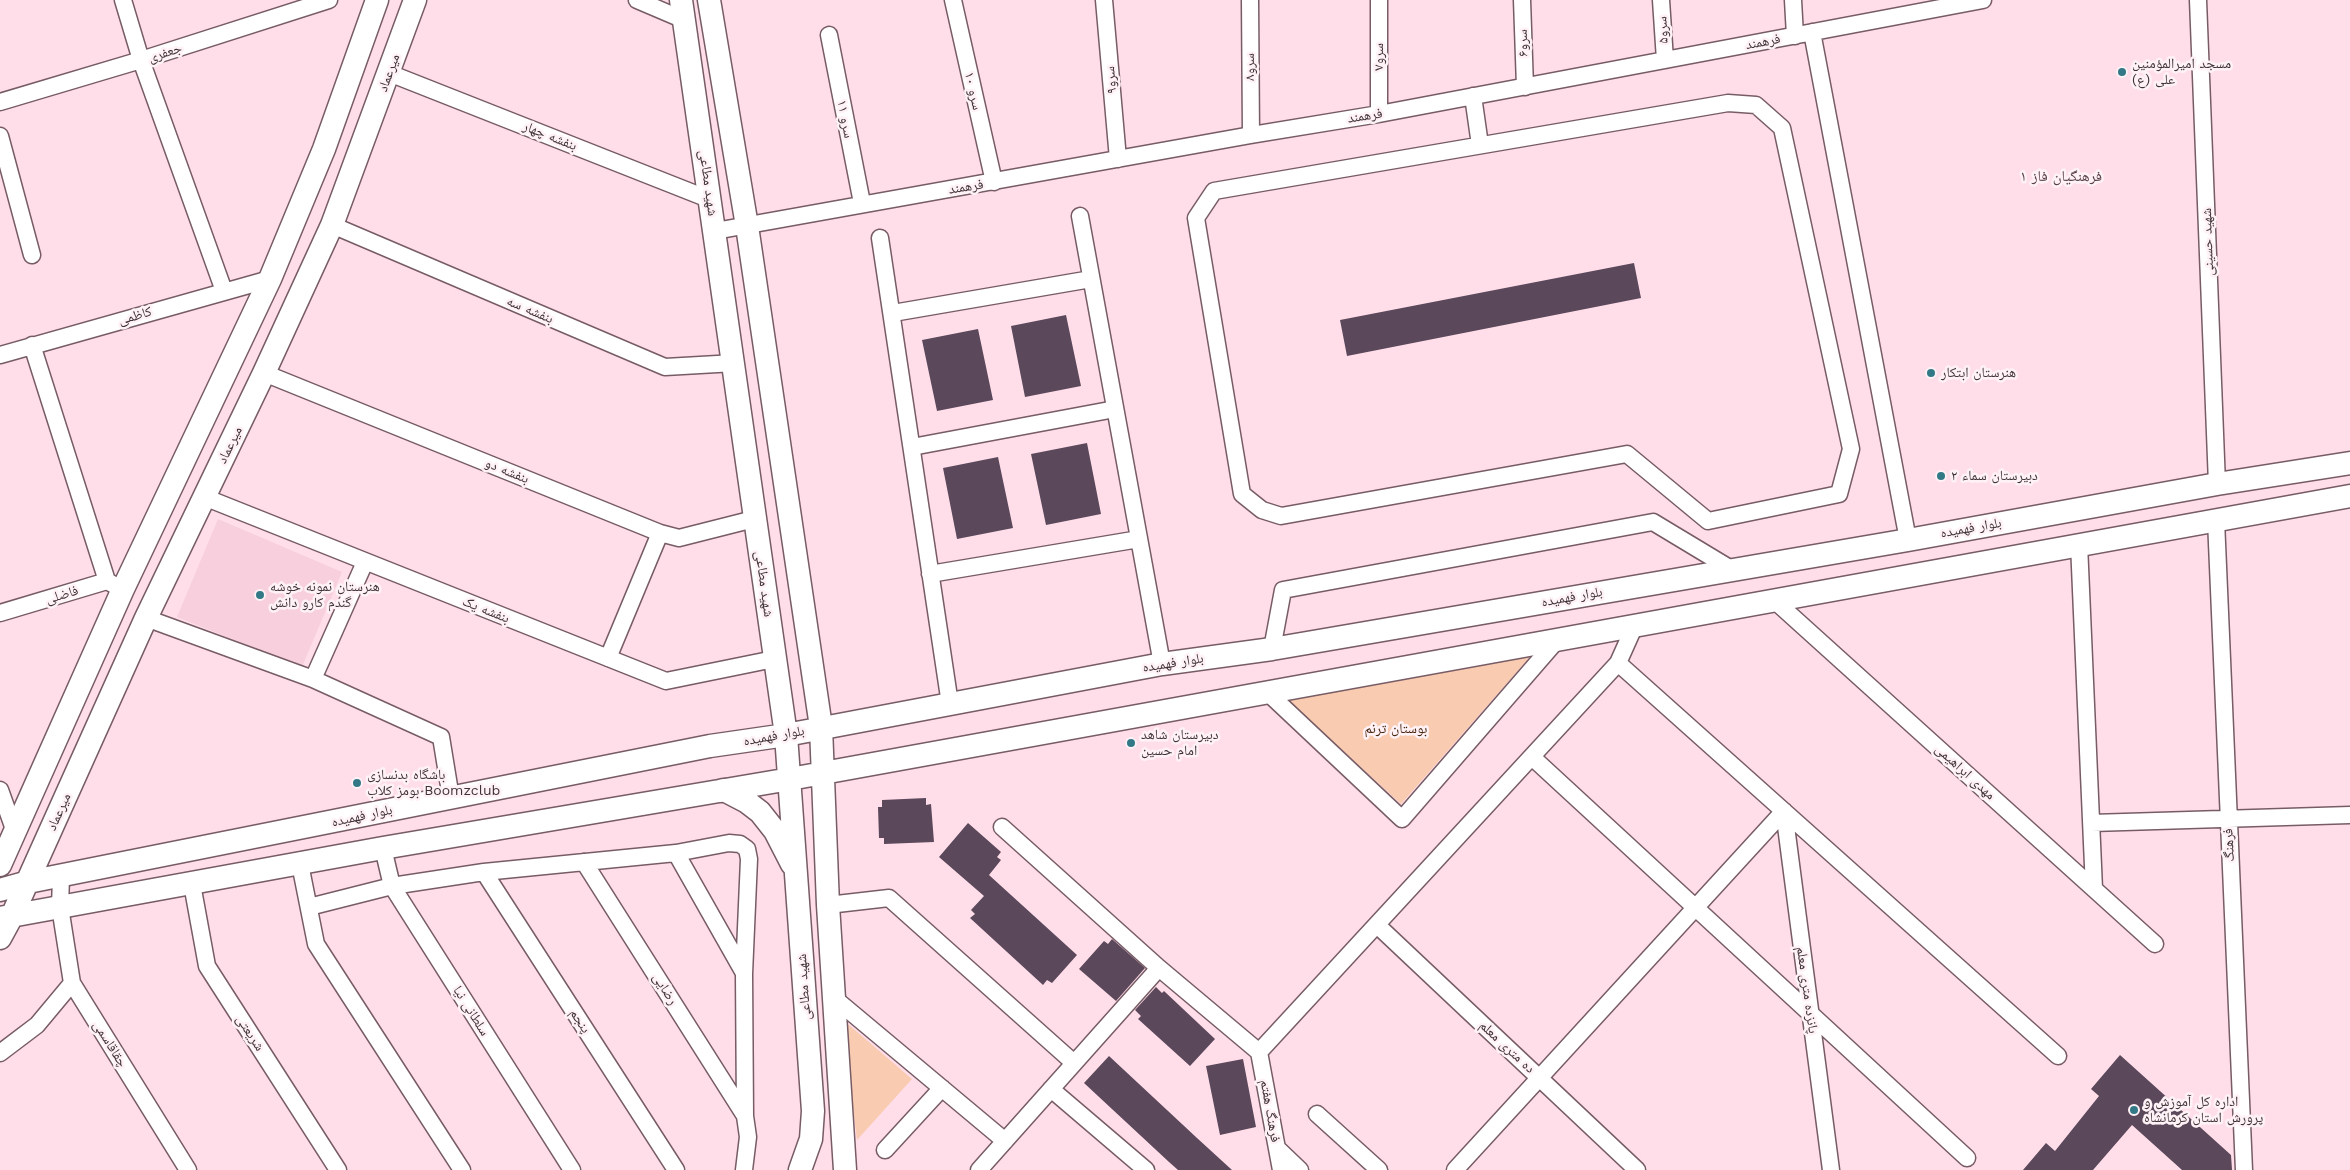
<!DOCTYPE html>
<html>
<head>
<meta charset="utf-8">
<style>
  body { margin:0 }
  canvas { display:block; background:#ffdeea }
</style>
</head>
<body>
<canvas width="2350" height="1170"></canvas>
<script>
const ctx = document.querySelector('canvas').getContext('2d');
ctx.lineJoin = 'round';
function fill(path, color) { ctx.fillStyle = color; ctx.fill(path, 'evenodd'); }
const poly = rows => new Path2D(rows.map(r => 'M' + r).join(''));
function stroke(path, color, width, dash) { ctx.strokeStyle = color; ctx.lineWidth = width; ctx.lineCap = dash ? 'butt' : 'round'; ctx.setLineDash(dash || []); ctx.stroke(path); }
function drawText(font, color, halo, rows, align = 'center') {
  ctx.font = font + ' "Work Sans","Noto Naskh Arabic",sans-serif'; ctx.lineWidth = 5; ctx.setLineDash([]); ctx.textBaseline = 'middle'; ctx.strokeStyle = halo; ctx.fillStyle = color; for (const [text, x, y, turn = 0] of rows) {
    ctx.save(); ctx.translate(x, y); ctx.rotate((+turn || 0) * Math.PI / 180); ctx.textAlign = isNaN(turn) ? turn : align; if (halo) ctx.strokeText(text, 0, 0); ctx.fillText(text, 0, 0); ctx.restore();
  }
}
fill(poly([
  [218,519,342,572,302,667,177,617]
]), '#f7cfdd');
fill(poly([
  [1535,651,1401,804,1284,697],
  [842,1019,912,1079,857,1140]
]), '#f9cbb0');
fill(poly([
  [1634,263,1641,298,1347,356,1340,320],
  [1066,315,1081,386,1025,397,1011,326],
  [978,329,993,400,937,411,922,340],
  [1087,443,1101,514,1046,525,1031,454],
  [998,457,1013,528,957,539,943,468],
  [926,798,926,805,931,804,934,842,884,844,884,838,879,838,878,807,882,807,882,800],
  [968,823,1001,852,997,857,1001,860,989,875,1077,955,1052,983,1047,980,1043,985,970,918,975,914,971,910,984,896,939,857],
  [1112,939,1145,968,1116,1001,1079,969,1104,941,1108,944],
  [1156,987,1162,993,1164,991,1215,1039,1190,1066,1138,1019,1141,1016,1135,1010],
  [2120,1055,2231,1155,2232,1170,2182,1170,2132,1125,2093,1170,2023,1170,2046,1143,2055,1151,2099,1096,2091,1089],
  [1109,1056,1197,1138,1232,1170,1178,1170,1169,1162,1084,1083],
  [1243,1059,1256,1127,1220,1135,1206,1066]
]), '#5b485b');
const street = poly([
  [123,0,141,60,224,291],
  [637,0,684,20],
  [953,0,994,182],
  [1104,0,1118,159],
  [1250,0,1251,135],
  [1379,0,1379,114],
  [1522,0,1525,87],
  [1661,0,1665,60],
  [1793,0,1795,36],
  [2198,0,2217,484],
  [1812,32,1908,540],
  [829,35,862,203],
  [389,73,711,200],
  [1473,96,1480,145],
  [0,102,141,60,329,0],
  [1728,103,1756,105,1782,128,1851,449,1839,494,1708,521,1627,454,1281,516,1262,510,1242,494,1196,218,1214,191,1728,103],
  [0,136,32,255],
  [1080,216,1162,664],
  [332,225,665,367,735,363],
  [715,231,1251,135,1379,114,1983,0],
  [880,238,950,704],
  [893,313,1091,279],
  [32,345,107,581],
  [0,355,270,279],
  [264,373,660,533,679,538,754,519],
  [912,447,1115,409],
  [204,497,666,681,774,659],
  [2216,520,2244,1170],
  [2079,544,2094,889],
  [930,574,1139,539],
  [1774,600,2155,944],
  [0,613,107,581,116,586],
  [146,618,313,679,365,562],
  [1272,649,1283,590,1653,522,1731,569],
  [608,658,660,533],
  [1618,663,2058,1056],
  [313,679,441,737,451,798],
  [1266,691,1402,819,1558,639],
  [1532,757,1967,1158],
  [0,790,15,832],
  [1784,811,1831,1170],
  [2092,823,2350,815],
  [1002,827,1159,968,1259,1052],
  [383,848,392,886,572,1170],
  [676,853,744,973],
  [584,862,745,1116],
  [300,864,316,944,462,1170],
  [484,872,676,1170],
  [61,877,60,907,72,983,188,1170],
  [192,884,207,966,338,1170],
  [828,905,889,898,1074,1063],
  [309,907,392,886,484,872,676,853,729,843,740,844,747,849,749,859,744,974,745,1116,748,1137,744,1170],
  [1377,925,1637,1170],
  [834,998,1005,1141],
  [1259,1052,1618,663,1635,625],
  [1259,1052,1281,1170],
  [0,1053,37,1025,72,983],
  [1051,1089,1146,1170],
  [1317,1114,1379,1170],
  [1277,1148,1300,1170],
  [885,1150,942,1088],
  [979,1170,1159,968],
  [1455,1170,1784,811]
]);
const secondary = poly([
  [681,0,786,735,813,1111,811,1139,800,1170],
  [709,0,747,226,821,727,828,905,845,1170],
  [720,791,724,790,747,802,760,812,775,831,792,864],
  [0,865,123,589,270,279,324,149,377,0],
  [0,890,28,882,710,746,786,735,1162,664,1272,649,1908,540,2217,484,2350,463],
  [0,918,383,848,790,779,2350,496],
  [0,938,12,916,146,618,264,373,332,225,415,0]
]);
stroke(street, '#775c65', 19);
stroke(secondary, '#775c65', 25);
stroke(street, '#fff', 16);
stroke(secondary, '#fff', 22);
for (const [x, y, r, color] of [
  [2122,72,5,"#337886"],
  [1931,373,5,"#337886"],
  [1941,476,5,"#337886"],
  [260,595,5,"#337886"],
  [1131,743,5,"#337886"],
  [357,783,5,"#337886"],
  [2134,1110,5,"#337886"]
]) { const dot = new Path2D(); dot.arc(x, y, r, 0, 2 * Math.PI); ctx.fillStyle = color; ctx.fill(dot); stroke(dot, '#fff2f6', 2); }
drawText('14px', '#3f3237', '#fff2f6', [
  ["سرو۵",1663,30,-93],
  ["فرهمند",1763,42,-11],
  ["سرو۶",1523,43,-92],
  ["جعفری",165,53,-18],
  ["سرو۷",1379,57,-90],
  ["سرو۸",1250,67,-91],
  ["میرعماد",389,73,-70],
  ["سرو۹",1111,80,-95],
  ["سرو ۱۰",973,91,77],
  ["فرهمند",1365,116,-9],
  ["۱۱ سرو",845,119,79],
  ["بنفشه چهار",550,136,22],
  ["شهید مطاعی",708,183,82],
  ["فرهمند",966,187,-9],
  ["شهید حسینی",2208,242,-92],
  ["بنفشه سه",530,310,23],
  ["کاظمی",135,316,-16],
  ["میرعماد",230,445,-64],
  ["بنفشه دو",507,471,22],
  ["بلوار فهمیده",1971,528,-10],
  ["شهید مطاعی",764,584,82],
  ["فاضلی",62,595,-17],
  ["بلوار فهمیده",1572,597,-10],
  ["بنفشه یک",486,610,22],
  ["بلوار فهمیده",1173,663,-9],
  ["بلوار فهمیده",774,736,-10],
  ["مهدی ابراهیمی",1965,772,42],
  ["میرعماد",59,812,-66],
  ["بلوار فهمیده",362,816,-12],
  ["فرهنگ",2229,845,-93],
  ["شهید مطاعی",804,987,-94],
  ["رضایی",665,989,58],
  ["پانزده متری معلم",1807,990,82],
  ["سلطانی نیا",471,1011,58],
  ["پنجم",580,1021,57],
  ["شریعتی",250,1033,57],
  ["چقاقاسمی",110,1044,58],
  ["ده متری معلم",1507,1047,43],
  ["فرهنگ هفتم",1270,1111,80]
]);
drawText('14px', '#3f3237', '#fff2f6', [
  ["مسجد امیرالمؤمنین",2132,64],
  ["علی (ع)",2132,80],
  ["هنرستان ابتکار",1941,373],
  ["دبیرستان سماء ٢",1951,476],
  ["هنرستان نمونه خوشه",270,587],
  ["گندم کارو دانش",270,603],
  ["دبیرستان شاهد",1141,735],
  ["امام حسین",1141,751],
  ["باشگاه بدنسازی",367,775],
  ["بومز کلاب Boomzclub",367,791],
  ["اداره کل آموزش و",2144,1102],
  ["پرورش استان کرمانشاه",2144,1118]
], 'left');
drawText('14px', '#45240d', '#fff2f6', [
  ["بوستان ترنم",1396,729]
]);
drawText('15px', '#563d46', '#fff2f6', [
  ["فرهنگیان فاز ۱",2061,177]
]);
</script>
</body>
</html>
